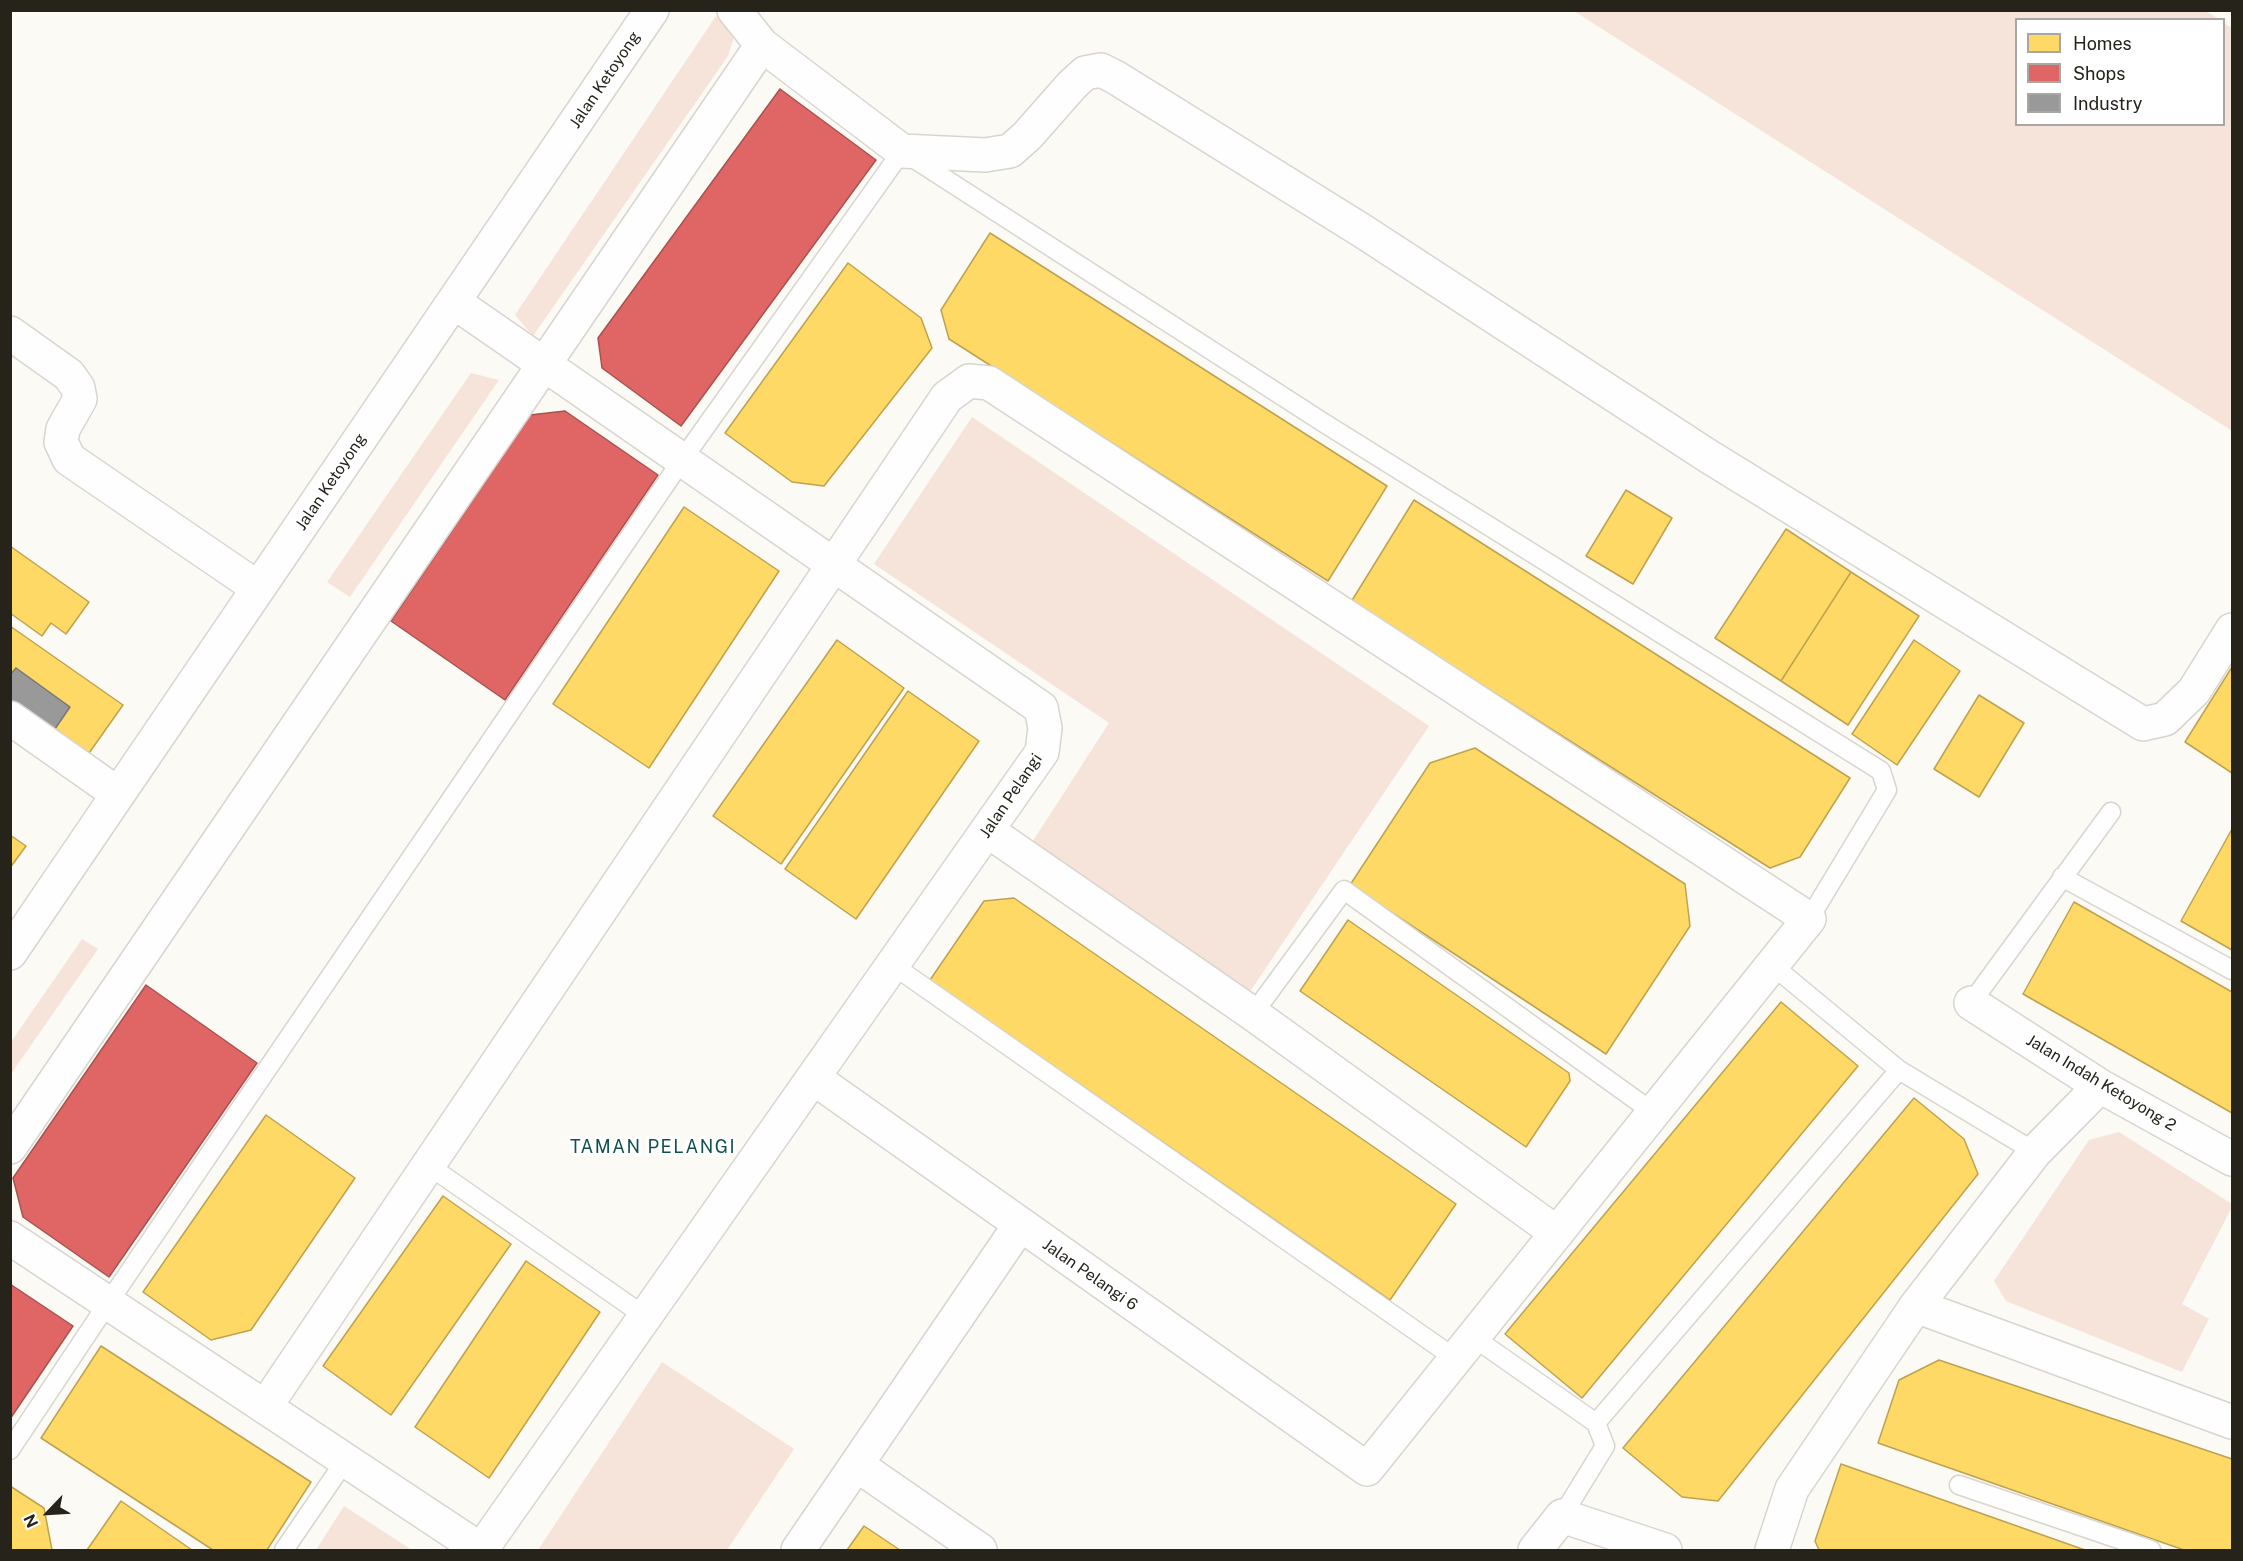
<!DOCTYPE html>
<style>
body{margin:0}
#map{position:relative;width:2243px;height:1561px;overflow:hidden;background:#fcfaf5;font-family:"Public Sans",sans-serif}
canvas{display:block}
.frame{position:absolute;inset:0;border:12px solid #26231b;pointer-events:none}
.legend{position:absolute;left:2015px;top:18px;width:210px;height:108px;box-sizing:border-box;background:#fff;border:2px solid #a8a7a4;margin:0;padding:8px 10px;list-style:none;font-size:18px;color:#26231b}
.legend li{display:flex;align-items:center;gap:12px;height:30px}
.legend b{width:30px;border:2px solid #a8a7a4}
.north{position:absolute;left:18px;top:1483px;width:60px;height:60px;-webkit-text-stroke:4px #fff;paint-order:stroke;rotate:245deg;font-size:16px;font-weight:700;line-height:24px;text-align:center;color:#26231b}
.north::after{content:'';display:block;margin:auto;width:21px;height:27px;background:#26231b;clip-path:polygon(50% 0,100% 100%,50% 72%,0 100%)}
</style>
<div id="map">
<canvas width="2243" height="1561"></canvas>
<div class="frame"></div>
<ul class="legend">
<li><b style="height:16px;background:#ffd966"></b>Homes</li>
<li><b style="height:16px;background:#e06666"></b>Shops</li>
<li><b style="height:16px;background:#999"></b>Industry</li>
</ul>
<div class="north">N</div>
</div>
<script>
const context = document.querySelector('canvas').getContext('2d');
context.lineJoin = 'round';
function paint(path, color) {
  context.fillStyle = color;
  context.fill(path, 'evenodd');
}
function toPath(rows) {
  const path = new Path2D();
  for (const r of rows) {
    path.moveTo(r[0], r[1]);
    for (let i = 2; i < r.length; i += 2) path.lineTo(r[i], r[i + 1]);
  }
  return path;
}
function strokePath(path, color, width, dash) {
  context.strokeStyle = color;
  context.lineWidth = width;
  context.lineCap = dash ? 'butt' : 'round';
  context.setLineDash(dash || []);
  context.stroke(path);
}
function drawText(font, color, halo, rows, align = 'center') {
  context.font = font + ' "Public Sans",sans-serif';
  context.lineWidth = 6;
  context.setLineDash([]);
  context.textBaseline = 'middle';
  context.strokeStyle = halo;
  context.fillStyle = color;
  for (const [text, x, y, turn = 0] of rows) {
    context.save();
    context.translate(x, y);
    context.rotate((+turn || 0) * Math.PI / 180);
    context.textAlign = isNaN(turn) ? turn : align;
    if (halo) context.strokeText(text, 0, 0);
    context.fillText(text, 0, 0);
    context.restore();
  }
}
const green = toPath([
 [2204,10,2219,19,2016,20,2016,124,2224,124,2224,23,2232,28,2232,431,1574,11],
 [716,16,736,30,728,56,533,336,515,315],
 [471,373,499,380,350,597,327,582],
 [972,417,1429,726,1249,993,1029,847,1109,723,874,564],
 [82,939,98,949,11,1074,11,1042],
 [2119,1132,2232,1204,2232,1207,2182,1304,2209,1319,2182,1372,2006,1301,1994,1281,2089,1140],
 [662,1362,794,1449,727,1550,538,1550],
 [344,1506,412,1550,316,1550]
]);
const homes = toPath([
 [990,233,1387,486,1328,581,949,339,941,310,990,233],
 [848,263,921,318,932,348,824,486,792,482,725,433,848,263],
 [1626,490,1672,518,1633,584,1586,556,1626,490],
 [1414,500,1850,778,1800,857,1770,868,1351,602,1414,500],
 [684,507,779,571,649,768,553,704,684,507],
 [1786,529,1851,572,1781,681,1715,638,1786,529],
 [10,546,89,602,66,634,51,623,42,636,10,613,10,546],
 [1851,572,1919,616,1848,725,1781,681,1851,572],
 [10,626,123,705,82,763,10,712,10,626],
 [837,640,904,688,781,864,713,816,837,640],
 [1914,640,1960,671,1897,765,1852,734,1914,640],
 [2232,667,2232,773,2185,742,2232,667],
 [908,691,979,741,856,919,785,869,908,691],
 [1979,695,2024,723,1979,797,1934,769,1979,695],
 [1475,748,1685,884,1690,926,1606,1054,1350,885,1430,763,1475,748],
 [2232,829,2232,950,2181,921,2232,829],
 [10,835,26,846,10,868,10,835],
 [1014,898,1456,1204,1390,1300,930,980,984,901,1014,898],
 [2074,902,2232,992,2232,1113,2023,994,2074,902],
 [1348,920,1569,1073,1570,1081,1526,1147,1300,991,1348,920],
 [1781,1002,1858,1066,1582,1398,1505,1334,1781,1002],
 [1914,1098,1964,1139,1978,1174,1718,1501,1682,1497,1623,1448,1914,1098],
 [266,1115,355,1178,251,1330,211,1340,143,1292,266,1115],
 [443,1196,511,1244,391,1415,323,1366,443,1196],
 [526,1261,600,1312,489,1478,415,1427,526,1261],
 [101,1346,311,1482,267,1550,213,1550,41,1438,101,1346],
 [1939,1360,2232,1459,2232,1550,2184,1550,1878,1443,1899,1380,1939,1360],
 [1841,1464,2085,1550,1819,1550,1815,1541,1841,1464],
 [10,1486,44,1508,52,1550,10,1550,10,1486],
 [121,1501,192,1550,87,1550,121,1501],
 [864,1526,900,1550,847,1550,864,1526]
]);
const shops = toPath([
 [780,89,876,160,681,426,602,368,598,338,780,89],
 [565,411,658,475,505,700,391,621,530,415,565,411],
 [146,985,257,1063,109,1277,23,1217,13,1178,146,985],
 [10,1284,73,1326,10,1419,10,1284]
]);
const industry = toPath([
 [16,668,70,707,48,739,10,712,10,675,16,668]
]);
const service = toPath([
 [2062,877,2232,970],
 [1772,965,1899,1070,2035,1152],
 [894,966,1456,1359],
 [1971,1003,2111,812],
 [1253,1014,1344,890,1654,1113],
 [428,1165,646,1317],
 [1473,1337,1596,1423,1605,1446,1562,1516],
 [1596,1423,1899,1070],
 [10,1450,108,1303,682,460,902,151,1324,423,1881,771,1887,790,1809,919],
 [1959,1485,2151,1550],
 [284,1550,345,1461]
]);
const minor = toPath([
 [734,10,762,45,902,151,985,155,1010,151,1027,136,1072,85,1085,73,1101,70,1115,77,1361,230,1708,456,2143,724,2165,719,2194,691,2232,630],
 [454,302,1041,708,1045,728,1042,752,481,1550],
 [10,333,69,375,78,388,80,399,63,429,61,442,69,459,258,588],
 [10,718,118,794],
 [988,831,1253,1014,1557,1233],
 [1971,1003,2100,1086,2232,1159],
 [10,1147,762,45],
 [10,1238,481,1550],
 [1916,1306,2232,1422],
 [265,1407,947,397,969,381,989,383,1809,919,1367,1469,815,1079],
 [857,1465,980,1550],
 [798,1550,1020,1225],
 [1535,1550,1562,1516,1665,1550],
 [1772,1550,1792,1489,1916,1306,2035,1152,2100,1086]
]);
const tertiary = toPath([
 [10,953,652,10]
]);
const streetNames = [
 ["Jalan Ketoyong",605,80,-56],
 ["Jalan Ketoyong",331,482,-56],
 ["Jalan Pelangi",1011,796,-56],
 ["Jalan Indah Ketoyong 2",2101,1083,31],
 ["Jalan Pelangi 6",1090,1275,35]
];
const neighbourhoodNames = [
 ["TAMAN PELANGI",653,1147]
];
paint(green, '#f6e3da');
paint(homes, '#ffd966');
strokePath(homes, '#bea250', 1.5);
paint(shops, '#e06666');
strokePath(shops, '#a85250', 1.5);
paint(industry, '#999');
strokePath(industry, '#767673', 1.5);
strokePath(service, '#d8d5cf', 21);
strokePath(minor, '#d8d5cf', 36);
strokePath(tertiary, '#d8d5cf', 36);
strokePath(service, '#fffefe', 18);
strokePath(minor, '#fffefe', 33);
strokePath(tertiary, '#fffefe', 33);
drawText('16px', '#26231b', '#fff', streetNames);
context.letterSpacing = '1.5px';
drawText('18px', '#114f4f', '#fff', neighbourhoodNames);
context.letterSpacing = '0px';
</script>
